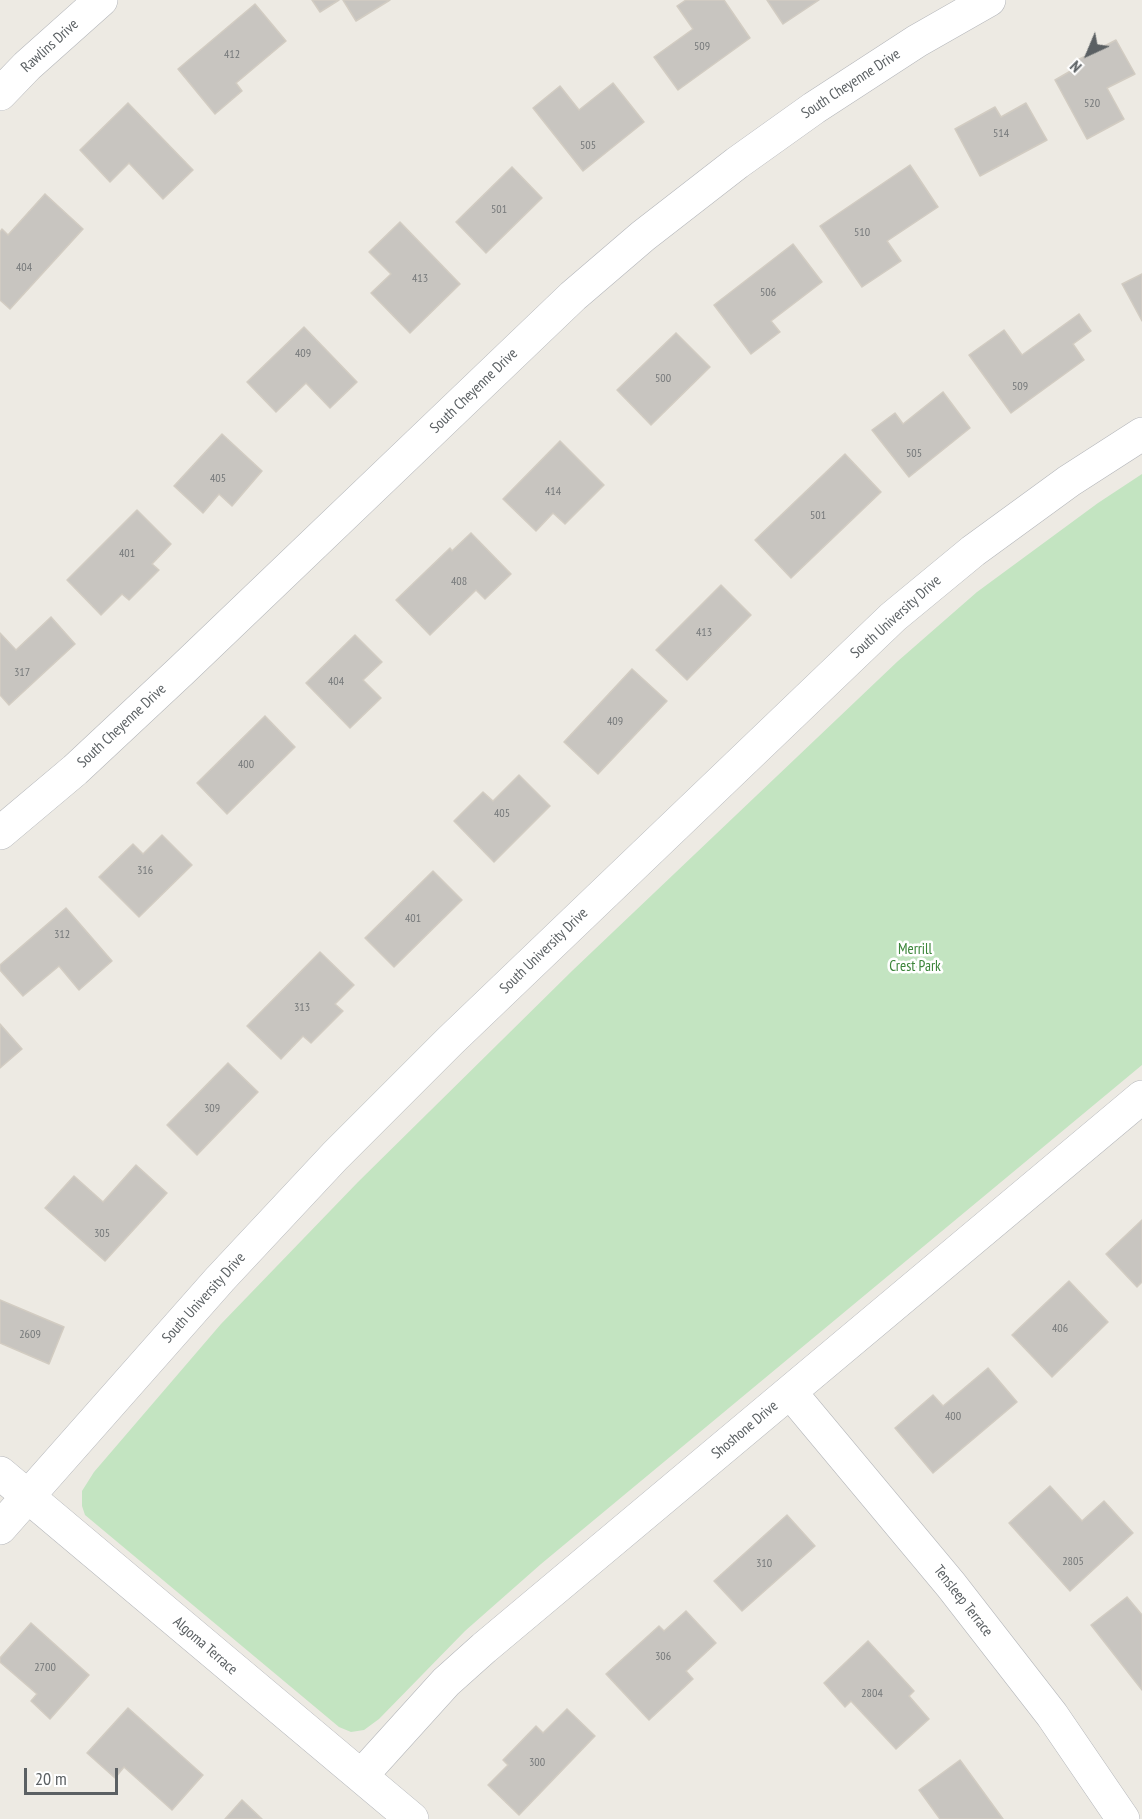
<!DOCTYPE html>
<style>
body{margin:0}
#map{position:relative;width:1142px;height:1819px;overflow:hidden;background:#edeae3;font-family:"PT Sans Narrow",sans-serif}
canvas{display:block}
.north{position:absolute;left:1058px;top:24px;width:60px;height:60px;-webkit-text-stroke:4px #fff;paint-order:stroke;rotate:224deg;font-size:16px;font-weight:700;line-height:24px;text-align:center;color:#5b6063}
.north::after{content:'';display:block;margin:auto;width:21px;height:27px;background:#5b6063;clip-path:polygon(50% 0,100% 100%,50% 72%,0 100%)}
.scale{position:absolute;left:24px;top:1768px;width:94px;height:27px;box-sizing:border-box;border:3px solid #5b6063;border-top:0;padding-left:8px;font-size:18px;line-height:21px;white-space:nowrap;color:#5b6063;-webkit-text-stroke:4px #fff;paint-order:stroke}
</style>
<div id="map">
<canvas width="1142" height="1819"></canvas>
<div class="north">N</div>
<div class="scale">20 m</div>
</div>
<script>
const context = document.querySelector('canvas').getContext('2d');
context.lineJoin = 'round';
function paint(path, color) {
  context.fillStyle = color;
  context.fill(path, 'evenodd');
}
function toPath(rows) {
  const path = new Path2D();
  for (const r of rows) {
    path.moveTo(r[0], r[1]);
    for (let i = 2; i < r.length; i += 2) path.lineTo(r[i], r[i + 1]);
  }
  return path;
}
function strokePath(path, color, width, dash) {
  context.strokeStyle = color;
  context.lineWidth = width;
  context.lineCap = dash ? 'butt' : 'round';
  context.setLineDash(dash || []);
  context.stroke(path);
}
function drawText(font, color, halo, rows, align = 'center') {
  context.font = font + ' "PT Sans Narrow",sans-serif';
  context.lineWidth = 5;
  context.setLineDash([]);
  context.textBaseline = 'middle';
  context.strokeStyle = halo;
  context.fillStyle = color;
  for (const [text, x, y, turn = 0] of rows) {
    context.save();
    context.translate(x, y);
    context.rotate((+turn || 0) * Math.PI / 180);
    context.textAlign = isNaN(turn) ? turn : align;
    if (halo) context.strokeText(text, 0, 0);
    context.fillText(text, 0, 0);
    context.restore();
  }
}
const green = toPath([
 [1142,474,1142,1065,541,1564,465,1631,379,1719,364,1730,351,1732,339,1727,85,1515,82,1506,82,1491,94,1472,221,1324,358,1182,573,970,898,661,977,592,1098,503]
]);
const building = toPath([
 [312,0,339,0,320,12,312,0],
 [343,0,390,0,356,21,343,0],
 [686,0,724,0,750,38,678,90,654,57,693,29,677,6,686,0],
 [767,0,819,0,783,24,767,0],
 [255,4,286,41,236,83,242,91,215,114,178,69,255,4],
 [1116,40,1135,74,1107,88,1124,119,1087,139,1055,80,1074,69,1072,63,1116,40],
 [613,83,644,122,583,171,533,108,560,86,579,110,613,83],
 [128,103,193,170,163,199,129,163,110,182,80,150,128,103],
 [1026,103,1047,140,980,176,955,129,995,107,1001,117,1026,103],
 [910,165,938,207,887,241,901,261,862,287,820,226,910,165],
 [512,167,542,198,486,253,456,222,512,167],
 [45,194,83,229,10,309,0,300,0,232,2,229,8,235,45,194],
 [400,222,460,284,410,333,371,293,391,274,369,252,400,222],
 [793,244,822,282,771,321,780,332,751,354,714,305,793,244],
 [1142,274,1142,321,1122,284,1142,274],
 [1079,314,1091,331,1073,344,1084,360,1011,413,969,355,1004,330,1022,355,1079,314],
 [304,327,357,382,330,408,306,383,276,412,247,382,304,327],
 [676,333,710,367,651,425,617,390,676,333],
 [943,392,970,428,909,477,872,430,895,413,903,424,943,392],
 [222,434,262,471,232,506,219,494,203,513,174,486,222,434],
 [560,441,604,485,565,524,553,513,536,531,503,499,560,441],
 [845,454,881,492,791,578,755,540,845,454],
 [137,510,171,544,152,564,159,570,129,600,122,594,101,615,67,580,137,510],
 [471,533,511,574,485,599,476,590,430,635,396,600,450,548,452,551,471,533],
 [721,585,751,615,687,680,656,650,721,585],
 [51,617,75,644,9,705,0,695,0,633,16,650,51,617],
 [355,635,382,662,363,680,381,698,350,728,306,683,355,635],
 [632,669,667,701,598,774,564,742,632,669],
 [265,716,295,747,227,814,197,783,265,716],
 [519,775,550,806,494,862,454,821,483,792,493,801,519,775],
 [162,835,192,865,139,917,99,877,133,844,143,854,162,835],
 [433,871,462,900,394,967,365,938,433,871],
 [66,908,112,961,79,990,59,966,23,996,0,970,0,965,66,908],
 [320,952,354,985,335,1004,343,1011,311,1043,303,1036,281,1059,247,1026,320,952],
 [0,1024,22,1049,0,1068,0,1024],
 [228,1063,258,1092,197,1155,167,1125,228,1063],
 [136,1165,167,1193,105,1261,45,1208,74,1176,103,1202,136,1165],
 [1142,1220,1142,1282,1137,1287,1106,1254,1142,1220],
 [1069,1281,1108,1322,1052,1377,1012,1335,1069,1281],
 [0,1300,64,1327,49,1364,0,1343,0,1300],
 [988,1368,1017,1402,933,1473,895,1428,933,1395,943,1406,988,1368],
 [1050,1486,1082,1521,1104,1501,1133,1533,1070,1591,1009,1523,1050,1486],
 [787,1515,815,1546,742,1611,714,1581,787,1515],
 [1127,1597,1142,1615,1142,1690,1091,1625,1127,1597],
 [686,1611,716,1643,686,1671,693,1679,649,1720,606,1674,659,1626,664,1631,686,1611],
 [31,1623,89,1675,50,1719,31,1701,37,1694,0,1662,0,1658,31,1623],
 [868,1641,914,1691,909,1696,929,1719,896,1749,851,1701,845,1707,824,1683,868,1641],
 [128,1708,203,1775,172,1810,124,1767,115,1778,87,1753,128,1708],
 [567,1709,595,1736,519,1815,488,1785,508,1765,503,1760,536,1726,543,1733,567,1709],
 [960,1760,1003,1819,940,1819,919,1790,960,1760],
 [242,1800,262,1819,225,1819,242,1800]
]);
const street = toPath([
 [0,94,27,66,101,0],
 [0,833,75,770,182,670,573,296,643,236,737,163,814,108,917,41,989,0],
 [790,1392,951,1585,1052,1715,1123,1819],
 [0,1473,412,1819],
 [0,1528,220,1279,335,1156,450,1041,893,617,973,551,1069,481,1142,434],
 [361,1776,446,1682,484,1648,1142,1097]
]);
const numberNames = [
 ["509",702,47],
 ["412",232,55],
 ["520",1092,104],
 ["514",1001,134],
 ["505",588,146],
 ["501",499,210],
 ["510",862,233],
 ["404",24,268],
 ["413",420,279],
 ["506",768,293],
 ["409",303,354],
 ["500",663,379],
 ["509",1020,387],
 ["505",914,454],
 ["405",218,479],
 ["414",553,492],
 ["501",818,516],
 ["401",127,554],
 ["408",459,582],
 ["413",704,633],
 ["317",22,673],
 ["404",336,682],
 ["409",615,722],
 ["400",246,765],
 ["405",502,814],
 ["316",145,871],
 ["401",413,919],
 ["312",62,935],
 ["313",302,1008],
 ["309",212,1109],
 ["305",102,1234],
 ["406",1060,1329],
 ["2609",30,1335],
 ["400",953,1417],
 ["2805",1073,1562],
 ["310",764,1564],
 ["306",663,1657],
 ["2700",45,1668],
 ["2804",872,1694],
 ["300",537,1763]
];
const streetNames = [
 ["Rawlins Drive",50,46,-42],
 ["South Cheyenne Drive",851,84,-33],
 ["South Cheyenne Drive",474,391,-44],
 ["South University Drive",896,617,-42],
 ["South Cheyenne Drive",122,726,-43],
 ["South University Drive",544,951,-44],
 ["South University Drive",204,1298,-48],
 ["Shoshone Drive",745,1430,-40],
 ["Tensleep Terrace",963,1601,52],
 ["Algoma Terrace",205,1646,41]
];
const parkNames = [
 ["Merrill",915,950],
 ["Crest Park",915,967]
];
paint(green, '#c3e4c1');
paint(building, '#c8c5c0');
strokePath(building, '#d2ccc2', 1.5);
strokePath(street, '#b4b6ba', 34);
strokePath(street, '#fff', 33);
drawText('12px', '#76797a', null, numberNames);
drawText('15px', '#5b6063', '#fff', streetNames);
drawText('15px', '#3b8539', '#fff', parkNames);
</script>
